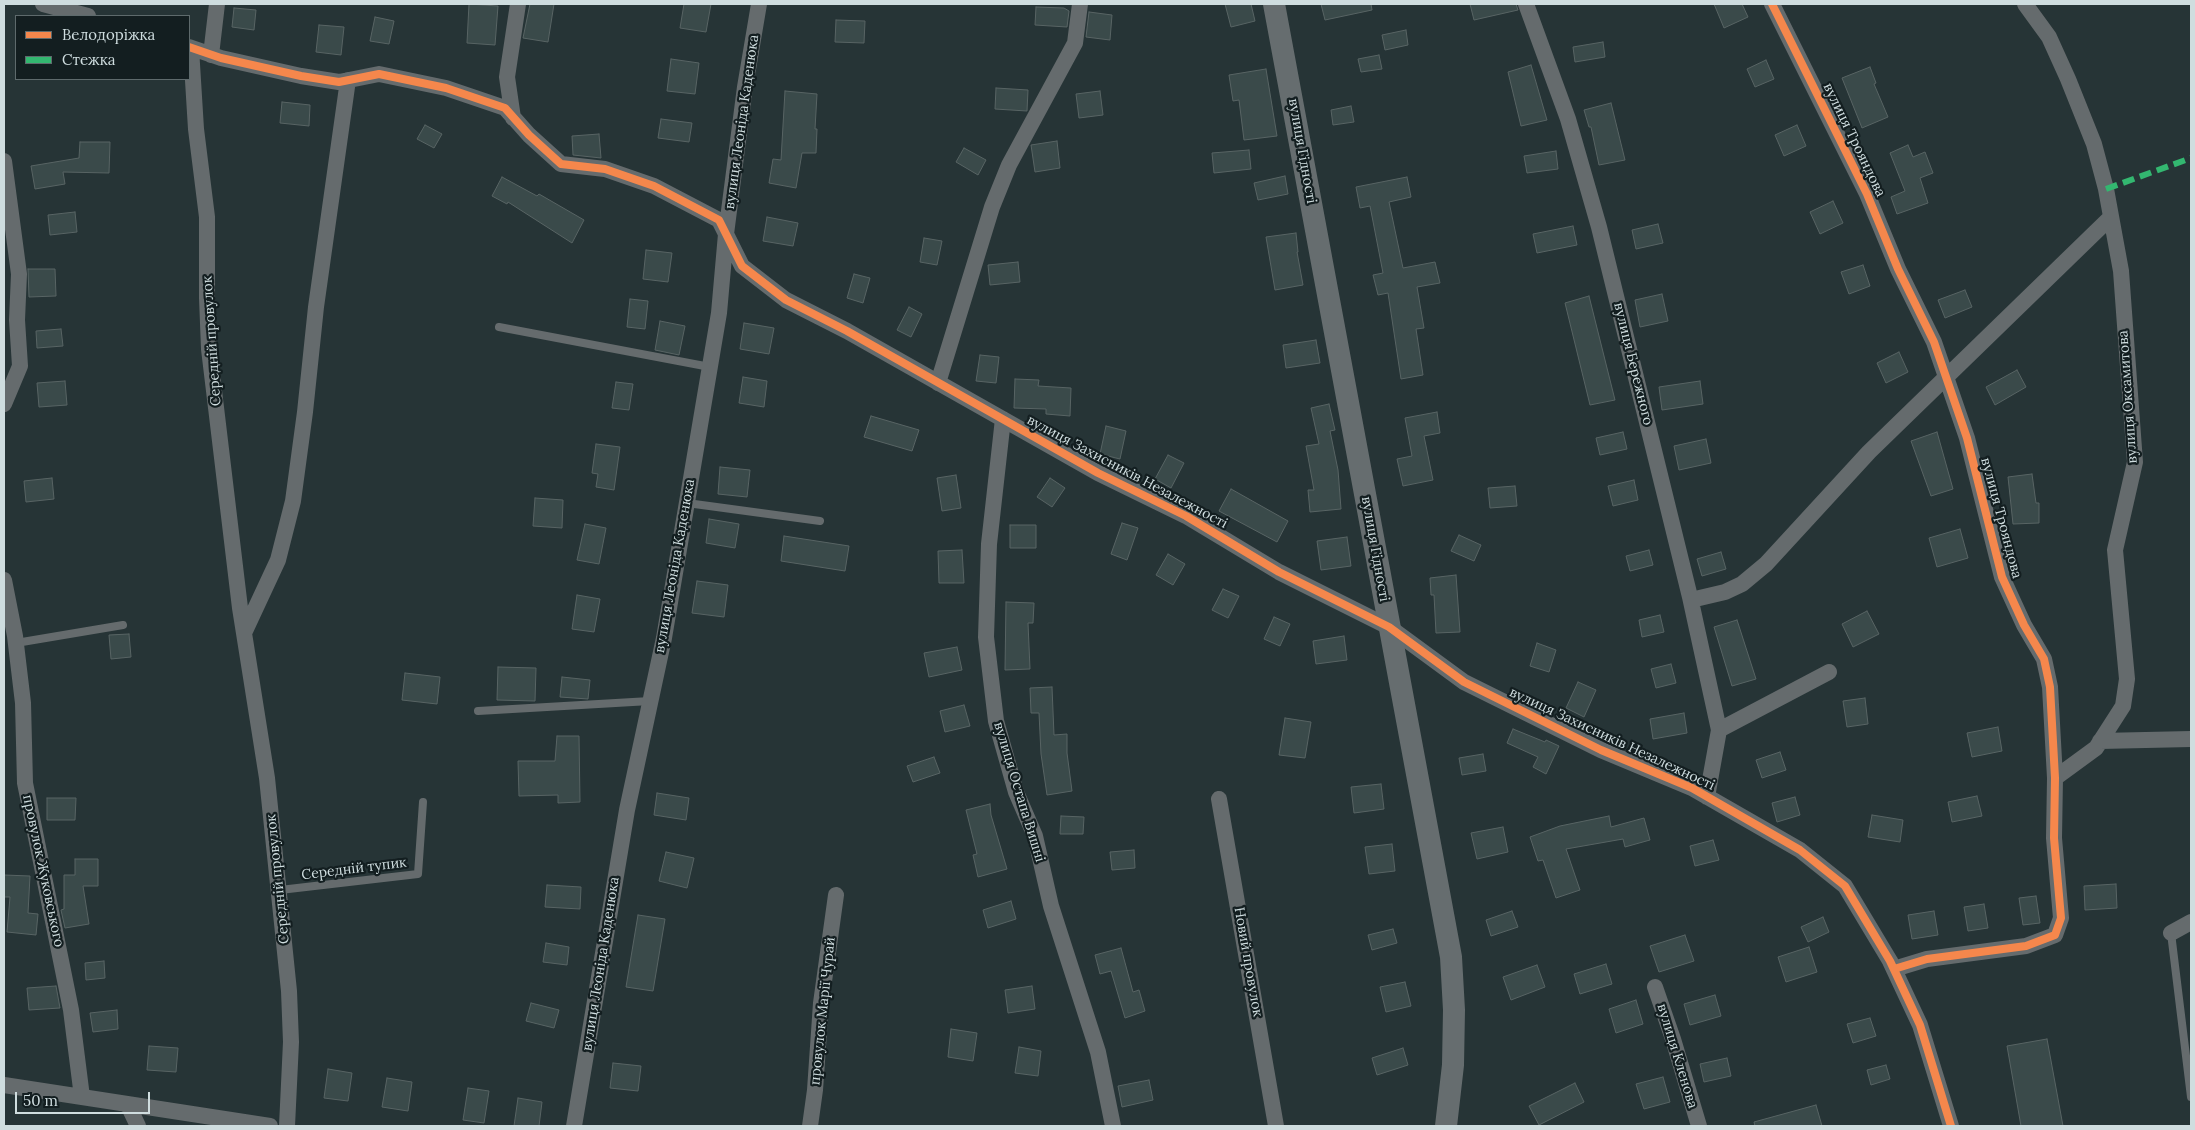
<!DOCTYPE html>
<meta charset="utf-8">
<style>
body{margin:0}
#map{position:relative;width:2195px;height:1130px;overflow:hidden;background:#263436;font-family:Lora,serif}
canvas{display:block}
.frame{position:absolute;inset:0;border:5px solid #cfdddf;pointer-events:none}
.legend{position:absolute;left:15px;top:15px;width:175px;height:65px;box-sizing:border-box;background:#131e20;border:1px solid #5e6a6c;margin:0;padding:6px 9px;list-style:none;font-size:15px;color:#cfdddf}
.legend li{display:flex;align-items:center;gap:10px;height:25px}
.legend b{width:25px;border:1px solid #5e6a6c}
.scale{position:absolute;left:15px;top:1092px;width:135px;height:22px;box-sizing:border-box;border:2px solid #cfdddf;border-top:0;padding-left:6px;font-size:15px;line-height:18px;white-space:nowrap;color:#cfdddf;-webkit-text-stroke:4px #131e20;paint-order:stroke}
</style>
<div id="map">
<canvas width="2195" height="1130"></canvas>
<div class="frame"></div>
<ul class="legend">
<li><b style="height:6px;background:#f5874c"></b>Велодоріжка</li>
<li><b style="height:6px;background:#33b770"></b>Стежка</li>
</ul>
<div class="scale">50 m</div>
</div>
<script>
const context = document.querySelector('canvas').getContext('2d');
context.lineJoin = 'round';
function paint(path, color) {
  context.fillStyle = color;
  context.fill(path, 'evenodd');
}
function toPath(rows) {
  const path = new Path2D();
  for (const r of rows) {
    path.moveTo(r[0], r[1]);
    for (let i = 2; i < r.length; i += 2) path.lineTo(r[i], r[i + 1]);
  }
  return path;
}
function strokePath(path, color, width, dash) {
  context.strokeStyle = color;
  context.lineWidth = width;
  context.lineCap = dash ? 'butt' : 'round';
  context.setLineDash(dash || []);
  context.stroke(path);
}
function drawText(font, color, halo, rows, align = 'center') {
  context.font = font + ' Lora,serif';
  context.lineWidth = 4.5;
  context.setLineDash([]);
  context.textBaseline = 'middle';
  context.strokeStyle = halo;
  context.fillStyle = color;
  for (const [text, x, y, turn = 0] of rows) {
    context.save();
    context.translate(x, y);
    context.rotate((+turn || 0) * Math.PI / 180);
    context.textAlign = isNaN(turn) ? turn : align;
    if (halo) context.strokeText(text, 0, 0);
    context.fillText(text, 0, 0);
    context.restore();
  }
}
const building = toPath([
 [469,4,498,6,495,45,467,43,469,4],
 [530,4,554,4,548,42,523,38,530,4],
 [684,4,711,4,706,32,680,28,684,4],
 [1225,4,1251,4,1255,21,1231,27,1225,4],
 [1321,4,1371,4,1372,10,1325,20,1321,4],
 [1470,4,1516,4,1518,10,1474,20,1470,4],
 [1714,4,1742,4,1748,17,1724,28,1714,4],
 [1036,7,1064,8,1069,11,1067,27,1035,25,1036,7],
 [234,8,256,10,254,30,232,27,234,8],
 [1089,12,1112,15,1110,40,1086,37,1089,12],
 [375,17,394,21,389,44,370,41,375,17],
 [836,20,865,21,864,43,835,42,836,20],
 [319,25,344,27,341,55,316,52,319,25],
 [1406,30,1408,45,1385,50,1382,35,1406,30],
 [1603,42,1605,57,1575,62,1573,47,1603,42],
 [1379,55,1382,69,1361,72,1358,59,1379,55],
 [671,59,699,63,695,94,667,91,671,59],
 [1766,60,1774,79,1755,87,1747,69,1766,60],
 [1531,65,1547,120,1521,126,1508,72,1531,65],
 [1870,67,1876,83,1874,84,1888,117,1862,128,1842,78,1870,67],
 [1266,69,1277,136,1244,140,1239,100,1233,101,1229,75,1266,69],
 [996,88,1028,90,1027,111,995,109,996,88],
 [785,91,817,94,815,129,817,129,816,153,802,153,796,188,769,183,773,159,781,160,785,91],
 [1100,91,1103,115,1079,118,1076,94,1100,91],
 [282,102,310,105,309,126,280,123,282,102],
 [1611,103,1625,160,1599,165,1591,127,1589,127,1584,110,1611,103],
 [1351,106,1354,122,1333,125,1331,110,1351,106],
 [661,119,692,123,689,142,658,138,661,119],
 [425,125,442,134,434,148,417,139,425,125],
 [1797,125,1806,146,1784,156,1775,135,1797,125],
 [599,134,601,158,573,155,572,136,599,134],
 [1057,141,1060,168,1035,172,1031,145,1057,141],
 [80,142,110,142,109,173,63,172,65,184,35,189,31,166,79,158,80,142],
 [1908,145,1913,157,1925,152,1933,173,1920,178,1928,203,1897,214,1891,197,1905,191,1890,153,1908,145],
 [964,148,986,160,978,175,956,162,964,148],
 [1249,150,1251,169,1214,173,1212,153,1249,150],
 [1556,151,1558,169,1527,173,1524,156,1556,151],
 [1285,176,1288,194,1258,200,1254,183,1285,176],
 [502,177,537,196,539,194,584,220,572,243,508,202,507,204,492,196,502,177],
 [1407,177,1411,197,1389,202,1403,268,1435,262,1440,283,1417,287,1424,328,1416,329,1423,375,1401,379,1388,293,1378,295,1373,275,1383,273,1370,206,1360,208,1356,187,1407,177],
 [1833,201,1843,223,1820,234,1810,212,1833,201],
 [75,212,77,232,50,235,48,215,75,212],
 [767,217,798,223,793,246,763,241,767,217],
 [1658,224,1663,243,1636,249,1632,230,1658,224],
 [1573,226,1577,245,1537,253,1533,234,1573,226],
 [1296,233,1298,252,1297,252,1303,285,1275,290,1266,237,1296,233],
 [924,238,942,241,937,265,920,262,924,238],
 [646,250,672,253,668,282,643,279,646,250],
 [1018,262,1020,282,990,285,988,265,1018,262],
 [1863,265,1870,286,1849,294,1841,272,1863,265],
 [28,269,55,269,56,296,29,297,28,269],
 [854,274,870,278,863,303,847,298,854,274],
 [1965,290,1972,307,1945,318,1938,300,1965,290],
 [1662,294,1668,321,1640,327,1635,300,1662,294],
 [1589,296,1615,400,1590,405,1565,303,1589,296],
 [630,299,648,301,645,329,627,327,630,299],
 [909,307,922,314,911,337,897,330,909,307],
 [660,321,685,326,679,355,655,350,660,321],
 [744,323,774,328,769,354,740,349,744,323],
 [61,329,63,346,37,348,36,331,61,329],
 [1316,340,1320,363,1286,368,1283,345,1316,340],
 [1899,352,1908,372,1886,383,1877,363,1899,352],
 [980,355,999,357,996,383,976,381,980,355],
 [2017,370,2026,387,1995,405,1986,387,2017,370],
 [743,377,767,381,764,407,739,403,743,377],
 [1015,379,1039,380,1038,386,1071,388,1070,416,1046,414,1046,409,1014,408,1015,379],
 [65,381,67,405,39,407,37,383,65,381],
 [1700,381,1703,404,1662,410,1659,387,1700,381],
 [616,382,633,384,629,410,612,408,616,382],
 [1329,404,1335,430,1330,431,1338,470,1341,509,1310,512,1308,490,1314,490,1306,446,1319,444,1311,408,1329,404],
 [1437,412,1440,433,1424,436,1433,480,1403,486,1397,459,1412,456,1405,418,1437,412],
 [871,416,919,430,912,451,864,437,871,416],
 [1106,426,1126,431,1120,459,1100,454,1106,426],
 [1623,432,1627,449,1600,455,1596,438,1623,432],
 [1937,432,1953,489,1931,496,1911,441,1937,432],
 [1706,439,1711,463,1679,470,1674,446,1706,439],
 [596,444,620,447,614,490,596,487,598,474,592,473,596,444],
 [1168,455,1184,463,1171,488,1155,479,1168,455],
 [720,467,750,470,747,497,718,494,720,467],
 [2032,474,2036,503,2039,503,2039,523,2013,524,2008,477,2032,474],
 [956,475,961,508,942,511,937,478,956,475],
 [52,478,54,499,26,502,24,481,52,478],
 [1050,478,1065,488,1052,507,1037,497,1050,478],
 [1634,480,1638,500,1613,506,1608,486,1634,480],
 [1515,486,1517,506,1490,508,1488,488,1515,486],
 [1231,489,1288,521,1277,542,1219,511,1231,489],
 [535,498,563,500,562,528,533,526,535,498],
 [709,519,739,524,735,548,706,543,709,519],
 [1122,523,1138,528,1127,560,1111,554,1122,523],
 [585,524,606,528,599,564,577,560,585,524],
 [1010,525,1036,525,1036,548,1010,548,1010,525],
 [1960,529,1968,558,1937,567,1929,538,1960,529],
 [1459,535,1481,545,1474,561,1451,551,1459,535],
 [784,536,849,546,845,571,781,561,784,536],
 [1347,537,1351,566,1321,570,1317,541,1347,537],
 [962,550,964,583,939,583,938,551,962,550],
 [1649,550,1653,565,1630,571,1626,556,1649,550],
 [1721,552,1726,569,1702,576,1697,559,1721,552],
 [1168,554,1185,564,1173,585,1156,575,1168,554],
 [1456,575,1460,632,1436,633,1434,595,1431,595,1430,578,1456,575],
 [697,581,728,585,724,617,692,613,697,581],
 [1223,589,1239,596,1228,618,1212,610,1223,589],
 [577,595,600,599,594,632,572,629,577,595],
 [1006,602,1034,603,1033,623,1028,623,1030,669,1005,670,1006,602],
 [1867,611,1879,634,1853,647,1842,624,1867,611],
 [1660,615,1664,632,1642,637,1639,620,1660,615],
 [1274,617,1290,624,1280,646,1264,639,1274,617],
 [1737,620,1756,679,1732,686,1714,627,1737,620],
 [129,634,131,657,111,659,109,635,129,634],
 [1344,636,1347,660,1316,664,1313,641,1344,636],
 [1537,643,1556,650,1549,672,1530,666,1537,643],
 [957,647,962,670,929,677,924,653,957,647],
 [1671,664,1676,683,1656,688,1651,669,1671,664],
 [498,667,536,668,535,701,497,700,498,667],
 [405,673,440,677,437,704,402,700,405,673],
 [562,677,590,680,588,699,560,697,562,677],
 [1578,682,1596,690,1584,717,1566,708,1578,682],
 [1052,687,1054,735,1067,734,1067,753,1072,791,1047,795,1041,754,1039,713,1031,713,1030,688,1052,687],
 [1865,698,1868,724,1847,727,1843,701,1865,698],
 [964,705,970,726,945,732,940,711,964,705],
 [1684,713,1687,733,1653,739,1650,719,1684,713],
 [1285,718,1311,722,1305,758,1279,755,1285,718],
 [1998,727,2002,751,1972,757,1967,733,1998,727],
 [1513,729,1545,742,1546,740,1559,746,1546,774,1533,767,1538,757,1507,743,1513,729],
 [557,736,579,736,580,802,558,803,558,795,519,796,518,761,555,761,557,736],
 [1780,752,1786,770,1762,778,1756,760,1780,752],
 [1483,754,1486,771,1462,775,1459,758,1483,754],
 [934,757,940,773,913,782,907,766,934,757],
 [1381,784,1384,809,1354,813,1351,787,1381,784],
 [657,793,689,798,686,820,654,815,657,793],
 [1977,796,1982,816,1952,822,1948,802,1977,796],
 [1795,797,1800,815,1777,822,1772,803,1795,797],
 [47,798,76,798,75,820,47,820,47,798],
 [990,804,991,815,1007,869,978,877,973,855,977,854,966,810,990,804],
 [1872,815,1903,820,1900,842,1868,837,1872,815],
 [1061,816,1084,817,1083,834,1060,834,1061,816],
 [1609,816,1611,827,1644,818,1650,840,1625,847,1623,839,1566,849,1580,890,1556,898,1543,860,1538,861,1530,837,1560,826,1609,816],
 [1503,827,1508,852,1477,859,1471,833,1503,827],
 [1713,840,1719,860,1695,866,1690,846,1713,840],
 [1392,844,1395,871,1369,874,1365,847,1392,844],
 [1134,850,1135,868,1112,870,1110,852,1134,850],
 [666,852,694,858,687,888,659,881,666,852],
 [75,859,98,859,98,886,83,886,89,924,65,928,61,910,64,909,64,875,75,875,75,859],
 [4,875,30,876,28,913,38,914,36,935,7,932,10,897,4,897,4,875],
 [2116,884,2117,908,2085,910,2084,886,2116,884],
 [547,885,581,887,580,909,545,907,547,885],
 [2036,896,2040,923,2023,925,2019,898,2036,896],
 [1011,901,1016,919,988,928,983,910,1011,901],
 [1984,904,1988,928,1968,931,1964,907,1984,904],
 [1512,911,1518,927,1491,936,1486,920,1512,911],
 [1934,911,1938,935,1912,939,1908,915,1934,911],
 [638,915,665,919,653,991,626,987,638,915],
 [1823,917,1829,932,1808,942,1801,927,1823,917],
 [1393,929,1397,943,1372,950,1368,935,1393,929],
 [1685,935,1694,961,1659,972,1650,946,1685,935],
 [546,943,569,947,567,965,543,962,546,943],
 [1809,947,1817,972,1786,982,1778,957,1809,947],
 [1121,948,1133,992,1139,990,1145,1011,1125,1018,1111,971,1100,974,1095,955,1121,948],
 [104,961,105,978,86,980,85,963,104,961],
 [1606,964,1612,984,1580,994,1574,974,1606,964],
 [1537,965,1545,987,1511,1000,1503,977,1537,965],
 [1405,982,1411,1006,1386,1012,1380,987,1405,982],
 [56,986,60,1008,29,1010,27,988,56,986],
 [1032,986,1035,1009,1008,1013,1005,990,1032,986],
 [1715,995,1721,1016,1690,1025,1684,1004,1715,995],
 [1636,1000,1643,1024,1616,1033,1609,1009,1636,1000],
 [531,1003,559,1010,554,1028,526,1021,531,1003],
 [117,1010,118,1029,93,1032,90,1013,117,1010],
 [1870,1018,1876,1036,1853,1043,1847,1024,1870,1018],
 [951,1029,977,1033,973,1061,948,1057,951,1029],
 [2047,1039,2063,1126,2021,1126,2007,1046,2047,1039],
 [149,1046,178,1048,176,1072,147,1070,149,1046],
 [1019,1047,1041,1051,1038,1076,1015,1073,1019,1047],
 [1403,1048,1408,1065,1377,1075,1372,1058,1403,1048],
 [1727,1058,1731,1076,1704,1082,1700,1064,1727,1058],
 [613,1063,641,1066,638,1091,610,1088,613,1063],
 [1886,1065,1890,1079,1871,1085,1867,1070,1886,1065],
 [328,1069,352,1073,348,1101,324,1098,328,1069],
 [1663,1077,1670,1102,1644,1109,1636,1084,1663,1077],
 [387,1078,412,1082,408,1111,382,1107,387,1078],
 [1149,1080,1153,1100,1122,1107,1118,1086,1149,1080],
 [1575,1083,1584,1102,1539,1125,1529,1106,1575,1083],
 [468,1088,489,1091,484,1123,463,1120,468,1088],
 [518,1098,542,1102,539,1126,514,1126,518,1098],
 [1816,1105,1822,1126,1755,1126,1754,1122,1816,1105]
]);
const lane = toPath([
 [499,327,710,367],
 [687,503,820,521],
 [16,643,123,625],
 [478,711,650,701],
 [280,890,418,874,423,802],
 [2171,933,2191,1097]
]);
const street = toPath([
 [43,4,88,16],
 [1526,4,1568,119,1599,227,1690,597,1719,730,1707,797],
 [1772,4,1867,194,1898,269,1934,342,1967,438,2002,577,2024,625,2044,659,2050,687,2055,778,2054,838,2061,918,2055,935,2026,946,1927,959,1894,969],
 [2025,4,2049,37,2068,79,2094,144,2106,189,2121,271,2135,462,2115,550,2127,679,2123,706,2096,748,2055,778],
 [189,47,221,58,301,76,339,82,379,74,446,88,505,108,529,135,561,164,605,169,654,186,719,220,742,266,786,300,847,331,1098,473,1186,516,1279,572,1389,627,1464,682,1601,750,1692,788,1800,850,1845,886,1890,961,1920,1025,1951,1126],
 [191,48,196,129,207,217,207,298,209,349,240,608,267,778,289,991,291,1042,287,1126],
 [211,55,217,4],
 [513,118,507,77,518,4],
 [4,161,19,274,17,320,20,366,4,404],
 [938,383,992,207,1009,165,1075,43,1080,4],
 [1003,419,989,544,986,637,996,721,1016,792,1035,836,1051,906,1098,1052,1113,1126],
 [4,580,15,636,23,703,25,783,71,1010,82,1097],
 [1691,600,1725,592,1742,584,1766,564,1869,452,2111,217],
 [244,633,278,560,293,501,305,412,316,307,348,80],
 [1719,730,1829,672],
 [2100,741,2191,739],
 [1219,799,1276,1126],
 [2171,933,2191,922],
 [1655,987,1673,1039,1699,1126],
 [4,1085,270,1126],
 [128,1105,138,1126],
 [574,1126,627,810,664,638,719,313,726,234,745,87,759,4],
 [810,1126,815,1090,821,1003,836,895]
]);
const secondary = toPath([
 [1274,4,1451,957,1454,1010,1453,1065,1446,1126]
]);
const quiet = toPath([
 [2106,189,2191,158]
]);
const cycleway = toPath([
 [1772,4,1867,194,1898,269,1934,342,1967,438,2002,577,2024,625,2044,659,2050,687,2055,778,2054,838,2061,918,2055,935,2026,946,1927,959,1894,969],
 [189,47,221,58,301,76,339,82,379,74,446,88,505,108,529,135,561,164,605,169,654,186,719,220,742,266,786,300,847,331,1098,473,1186,516,1279,572,1389,627,1464,682,1601,750,1692,788,1800,850,1845,886,1890,961,1920,1025,1951,1126]
]);
const streetNames = [
 ["вулиця Леоніда Каденюка",742,122,-82],
 ["вулиця Трояндова",1854,140,64],
 ["вулиця Гідності",1302,151,80],
 ["Середній провулок",212,341,-94],
 ["вулиця Бережного",1633,364,76],
 ["вулиця Оксамитова",2128,397,-94],
 ["вулиця Захисників Незалежності",1127,472,28],
 ["вулиця Трояндова",2001,518,75],
 ["вулиця Гідності",1375,549,80],
 ["вулиця Леоніда Каденюка",675,566,-80],
 ["вулиця Захисників Незалежності",1612,739,25],
 ["вулиця Остапа Вишні",1019,792,73],
 ["Середній тупик",354,869,-7],
 ["провулок Жуковського",43,871,78],
 ["Середній провулок",278,879,-96],
 ["Новий провулок",1248,962,80],
 ["вулиця Леоніда Каденюка",601,964,-81],
 ["провулок Марії Чурай",823,1011,-84],
 ["вулиця Кленова",1677,1056,73]
];
paint(building, '#3a4a4a');
strokePath(building, '#586464', 1);
strokePath(lane, '#656b6d', 8);
strokePath(street, '#656b6d', 16);
strokePath(secondary, '#666d6f', 22);
strokePath(quiet, '#33b770', 6, [12, 6]);
strokePath(cycleway, '#f5874c', 8);
drawText('14px', '#cfdddf', '#131e20', streetNames);
</script>
